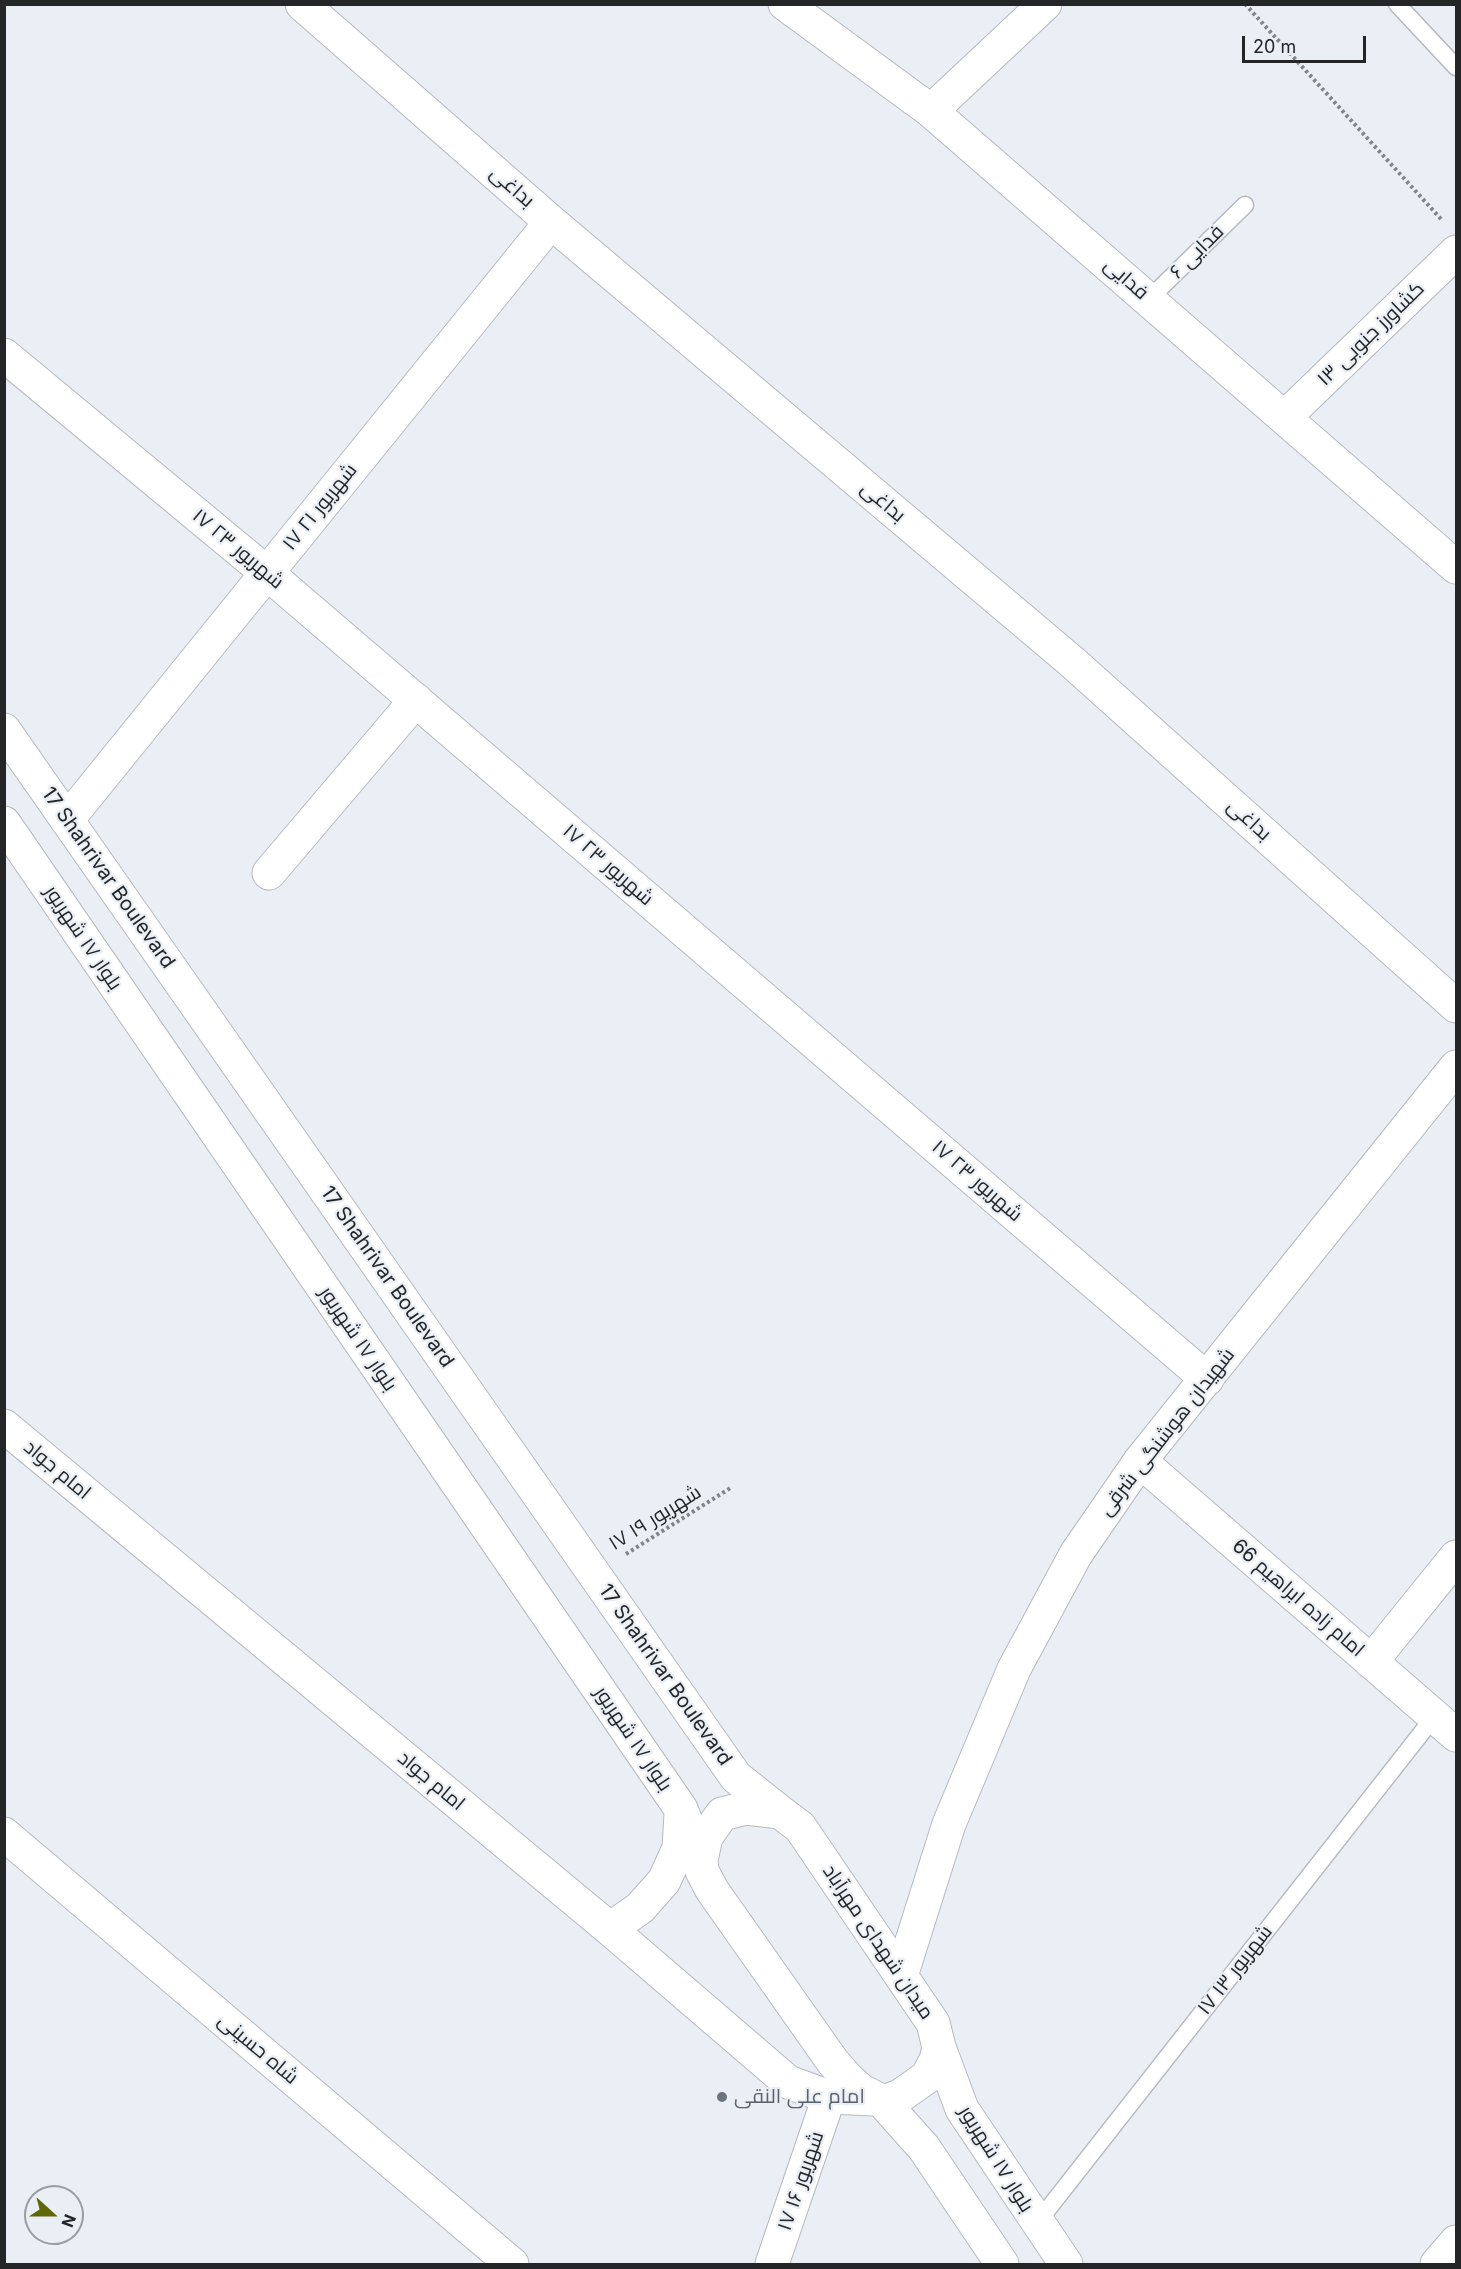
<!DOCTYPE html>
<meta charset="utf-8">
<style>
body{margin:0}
#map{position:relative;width:1461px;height:2269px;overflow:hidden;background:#eaeff5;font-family:Inter,sans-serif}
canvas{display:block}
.frame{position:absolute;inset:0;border:6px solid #232527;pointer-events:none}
.north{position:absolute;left:24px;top:2185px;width:60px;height:60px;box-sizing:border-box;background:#eaeff5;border:2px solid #9a9ea3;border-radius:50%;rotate:111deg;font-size:16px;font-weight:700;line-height:24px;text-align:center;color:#232527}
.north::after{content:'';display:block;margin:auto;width:21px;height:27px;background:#5f6707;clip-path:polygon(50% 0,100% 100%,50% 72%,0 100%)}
.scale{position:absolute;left:1242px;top:36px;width:124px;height:27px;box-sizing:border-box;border:3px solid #232527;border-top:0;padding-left:8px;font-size:18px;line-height:21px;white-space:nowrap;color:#232527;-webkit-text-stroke:4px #eaeff5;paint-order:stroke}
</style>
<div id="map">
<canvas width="1461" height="2269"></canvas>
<div class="frame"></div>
<div class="north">N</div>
<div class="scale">20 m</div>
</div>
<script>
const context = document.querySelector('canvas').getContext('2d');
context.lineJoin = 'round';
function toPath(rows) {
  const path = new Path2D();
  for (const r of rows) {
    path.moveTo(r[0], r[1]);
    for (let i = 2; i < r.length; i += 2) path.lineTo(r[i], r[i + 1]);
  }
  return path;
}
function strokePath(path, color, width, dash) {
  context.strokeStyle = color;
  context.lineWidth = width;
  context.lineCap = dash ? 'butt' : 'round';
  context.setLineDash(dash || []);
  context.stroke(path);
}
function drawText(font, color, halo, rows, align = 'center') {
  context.font = font + ' Inter,Cairo,sans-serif';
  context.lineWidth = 4.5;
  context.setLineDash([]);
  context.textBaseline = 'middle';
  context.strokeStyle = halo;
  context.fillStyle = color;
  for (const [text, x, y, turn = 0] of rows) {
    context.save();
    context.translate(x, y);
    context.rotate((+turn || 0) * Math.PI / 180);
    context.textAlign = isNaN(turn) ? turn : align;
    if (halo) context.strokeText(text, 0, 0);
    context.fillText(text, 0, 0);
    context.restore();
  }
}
const path = toPath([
 [1245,4,1441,219],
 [626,1554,732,1487]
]);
const lane = toPath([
 [1397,4,1456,67],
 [1149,299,1245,205],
 [1037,2223,1434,1717]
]);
const street = toPath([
 [302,4,551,222,1071,661,1456,1006],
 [785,4,931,111,1456,567],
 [931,111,1045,4],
 [4,355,267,573,1207,1379],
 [1285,417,1456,252],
 [67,820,551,222],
 [269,873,416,700],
 [1140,1461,1456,1735],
 [1371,1662,1456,1557],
 [4,1834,512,2264],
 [772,2264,829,2097],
 [1437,2264,1456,2242]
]);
const secondary = toPath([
 [4,730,736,1777,780,1812],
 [4,823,681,1809,701,1860],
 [4,1426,610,1929,788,2082,829,2097,873,2099],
 [746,1808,780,1812,800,1827,933,2023,939,2047,936,2060,927,2077,900,2096,883,2102,860,2090,848,2079,833,2062,712,1890,702,1871,701,1860,706,1837,722,1814,746,1808],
 [610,1929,640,1908,664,1881,679,1848,681,1814],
 [901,1976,949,1824,1014,1669,1076,1554,1140,1461,1456,1067],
 [939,2047,962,2109,1066,2264],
 [883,2102,924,2148,1002,2264]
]);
const markers = [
 [722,2097,6,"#6b7280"]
];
const streetNames = [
 ["بداغی",512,187,41],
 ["فدایی ۶",1197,252,-45],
 ["فدایی",1126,279,41],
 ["کشاورز جنوبی ۱۳",1371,334,-44],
 ["بداغی",883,502,40],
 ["۱۷ شهریور ۲۱",320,507,-51],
 ["۱۷ شهریور ۲۳",238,549,40],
 ["بداغی",1249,820,42],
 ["۱۷ شهریور ۲۳",608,865,41],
 ["17 Shahrivar Boulevard",108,878,55],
 ["بلوار ۱۷ شهریور",83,938,56],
 ["۱۷ شهریور ۲۳",977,1181,41],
 ["17 Shahrivar Boulevard",387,1277,55],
 ["بلوار ۱۷ شهریور",358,1339,56],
 ["شهیدان هوشنگی شرقی",1167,1432,-52],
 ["امام جواد",57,1470,40],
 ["۱۷ شهریور ۱۹",655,1518,-32],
 ["امام زاده ابراهیم 66",1298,1598,41],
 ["17 Shahrivar Boulevard",665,1675,55],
 ["بلوار ۱۷ شهریور",633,1739,56],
 ["امام جواد",431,1781,40],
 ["میدان شهدای مهرآباد",878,1942,56],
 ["۱۷ شهریور ۱۳",1235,1970,-52],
 ["شاه حسینی",258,2049,40],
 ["بلوار ۱۷ شهریور",996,2159,58],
 ["۱۷ شهریور ۱۶",801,2181,-71]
];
const worshipNames = [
 ["امام علی النقی",734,2097]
];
strokePath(lane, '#b5b9bf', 19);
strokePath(street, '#b5b9bf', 35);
strokePath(secondary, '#b5b9bf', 35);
strokePath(path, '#818488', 4, [3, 3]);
strokePath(lane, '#fff', 16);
strokePath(street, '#fff', 33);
strokePath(secondary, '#fff', 33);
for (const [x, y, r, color] of markers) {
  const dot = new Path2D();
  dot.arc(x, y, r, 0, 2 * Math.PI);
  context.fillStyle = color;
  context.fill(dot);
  strokePath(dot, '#eaeff5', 2);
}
drawText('20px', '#232527', '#eaeff5', streetNames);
drawText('20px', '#5b616d', '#eaeff5', worshipNames, 'left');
</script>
